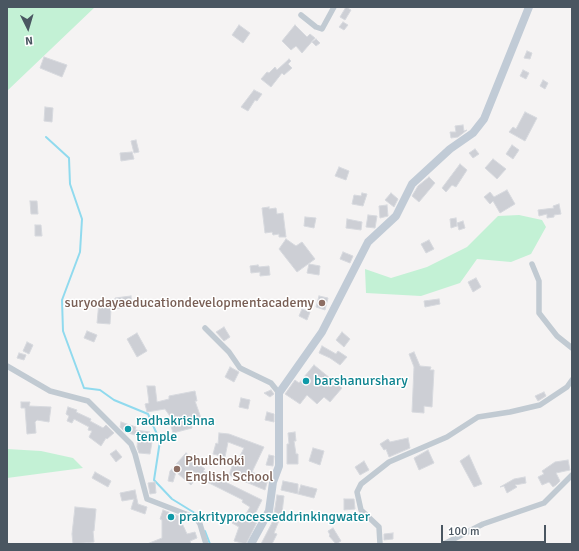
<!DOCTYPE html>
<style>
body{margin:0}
#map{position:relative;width:579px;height:551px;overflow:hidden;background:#f5f3f3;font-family:Signika,sans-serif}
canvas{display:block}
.frame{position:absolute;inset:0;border:8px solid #4a5661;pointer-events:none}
.north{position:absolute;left:8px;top:8px;width:40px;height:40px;-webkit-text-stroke:3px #fff;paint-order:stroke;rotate:175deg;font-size:11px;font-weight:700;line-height:16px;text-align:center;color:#4a5661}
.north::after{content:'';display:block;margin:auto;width:14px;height:18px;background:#4a5661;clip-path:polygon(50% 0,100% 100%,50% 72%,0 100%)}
.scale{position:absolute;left:441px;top:525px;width:105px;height:18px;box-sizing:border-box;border:2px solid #4a5661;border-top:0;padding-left:5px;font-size:12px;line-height:14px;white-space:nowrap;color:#4a5661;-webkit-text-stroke:3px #fff;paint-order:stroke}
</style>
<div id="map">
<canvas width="579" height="551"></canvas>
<div class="frame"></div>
<div class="north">N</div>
<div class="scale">100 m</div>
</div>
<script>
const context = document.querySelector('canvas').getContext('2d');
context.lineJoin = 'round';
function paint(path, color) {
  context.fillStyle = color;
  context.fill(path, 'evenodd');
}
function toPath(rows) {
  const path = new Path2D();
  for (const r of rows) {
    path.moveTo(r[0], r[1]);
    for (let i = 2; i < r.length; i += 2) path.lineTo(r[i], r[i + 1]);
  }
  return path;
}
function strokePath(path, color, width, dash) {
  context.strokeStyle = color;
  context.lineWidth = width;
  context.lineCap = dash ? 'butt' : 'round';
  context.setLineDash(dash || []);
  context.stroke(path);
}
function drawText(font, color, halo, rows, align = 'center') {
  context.font = font + ' Signika,sans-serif';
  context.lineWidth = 3;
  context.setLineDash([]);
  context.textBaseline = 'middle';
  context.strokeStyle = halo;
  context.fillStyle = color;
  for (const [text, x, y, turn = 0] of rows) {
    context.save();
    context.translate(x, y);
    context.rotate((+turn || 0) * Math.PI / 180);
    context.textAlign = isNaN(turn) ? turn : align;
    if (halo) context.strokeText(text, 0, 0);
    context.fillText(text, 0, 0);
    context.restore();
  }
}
const green = toPath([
 [7,7,95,7,7,91],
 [519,215,542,220,546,227,531,254,511,262,477,259,460,283,421,296,366,293,365,269,391,278,427,267,467,247,498,216],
 [7,449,41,451,73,458,83,468,7,478]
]);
const stream = toPath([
 [46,137,69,158,70,184,82,219,80,252,62,300,63,331,84,388,100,390,114,400,148,414,160,441,154,480,172,499,198,515,200,520],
 [205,531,210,544]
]);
const building = toPath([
 [346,7,351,10,345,20,340,17,346,7],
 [343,22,348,25,344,30,339,27,343,22],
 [239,25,250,33,243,43,232,35,239,25],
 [295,25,307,37,310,34,315,38,302,53,296,46,291,50,282,41,295,25],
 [316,39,320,43,316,46,312,42,316,39],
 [527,51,532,53,530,59,524,58,527,51],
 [44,57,67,65,62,77,40,68,44,57],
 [289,59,291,61,288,64,292,68,284,75,282,73,271,87,261,79,267,72,269,73,275,67,277,70,289,59],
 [523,70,529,73,526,79,520,76,523,70],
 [543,80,548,83,545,89,540,86,543,80],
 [254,90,262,94,257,101,255,100,248,111,241,107,254,90],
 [45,107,53,108,52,122,44,121,45,107],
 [525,112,537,118,525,141,509,132,513,127,516,129,525,112],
 [463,125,464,131,467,130,458,137,451,138,450,132,456,132,455,126,463,125],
 [136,140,139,152,134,153,131,141,136,140],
 [512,145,519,150,513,159,506,154,512,145],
 [475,149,479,154,473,158,469,153,475,149],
 [132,152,134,159,121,161,120,153,132,152],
 [493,159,506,169,497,179,485,168,493,159],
 [460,164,467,170,456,187,452,185,446,192,442,188,460,164],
 [339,167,349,171,346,180,335,176,339,167],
 [429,177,435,183,419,202,412,196,418,186,429,177],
 [507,190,515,204,500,213,493,201,490,204,484,197,490,192,494,197,507,190],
 [362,193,367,194,363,206,352,204,354,195,361,196,362,193],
 [391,193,398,199,394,207,385,200,391,193],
 [30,201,37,201,38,214,31,214,30,201],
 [559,204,561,214,554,215,554,217,547,218,547,214,539,216,538,210,554,208,553,206,559,204],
 [387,205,388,216,380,218,379,206,387,205],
 [269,207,269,209,276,208,277,214,283,213,286,237,279,237,279,234,273,235,272,232,265,233,262,208,269,207],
 [368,215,377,216,375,228,366,227,368,215],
 [305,217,316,218,314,228,304,226,305,217],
 [456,218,457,226,451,228,450,219,456,218],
 [347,219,362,222,361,230,346,228,347,219],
 [463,221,465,228,459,230,457,223,463,221],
 [35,225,41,225,42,236,35,236,35,225],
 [286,239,296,246,302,242,315,259,297,272,279,249,286,239],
 [429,240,434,249,426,253,421,244,429,240],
 [343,252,353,256,350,263,340,259,343,252],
 [309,264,320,266,319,275,307,273,309,264],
 [258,265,259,267,269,266,270,275,260,276,260,272,251,273,250,266,258,265],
 [476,278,481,287,473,292,468,282,476,278],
 [131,296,132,307,111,309,110,324,97,323,99,302,115,303,115,298,131,296],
 [319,296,328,298,325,310,316,307,319,296],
 [439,299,440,304,425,307,424,301,439,299],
 [302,309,310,312,307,320,299,316,302,309],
 [224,327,230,337,224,341,216,332,224,327],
 [87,331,97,335,94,342,84,338,87,331],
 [342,332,350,339,344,347,336,340,342,332],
 [137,333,147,351,137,357,127,339,137,333],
 [27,342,33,345,29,354,23,351,27,342],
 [322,346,336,354,338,351,347,357,340,365,330,358,319,353,322,346],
 [414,352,420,366,431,367,430,370,434,370,432,407,424,406,424,413,412,412,414,367,409,354,414,352],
 [19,353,26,355,24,360,17,358,19,353],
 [314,365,342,388,330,402,324,397,317,404,307,395,300,404,285,394,295,380,299,383,314,365],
 [230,367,239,372,234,382,225,377,230,367],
 [147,386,155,386,157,402,169,399,169,396,195,391,197,401,195,401,201,418,191,422,192,428,173,433,171,426,176,425,165,409,147,412,145,404,149,403,147,386],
 [271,390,274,394,270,397,264,393,271,390],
 [544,392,546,396,538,401,535,396,544,392],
 [241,398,250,400,248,409,239,407,241,398],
 [21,402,30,402,29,406,51,407,49,422,37,420,35,422,36,433,27,434,25,408,21,408,21,402],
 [68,407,77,410,76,412,91,419,90,421,103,428,106,425,114,433,107,439,106,438,101,446,89,437,92,431,88,430,89,427,74,419,72,423,67,421,69,416,66,414,68,407],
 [267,412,274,414,274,422,265,420,267,412],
 [121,422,136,427,135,430,150,432,149,442,152,442,150,454,139,453,137,447,138,436,125,432,120,427,121,422],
 [295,432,296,441,294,441,296,454,298,454,298,464,287,464,287,444,289,444,288,433,295,432],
 [219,433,229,434,264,447,252,472,268,479,265,490,229,475,233,463,236,464,244,448,228,442,225,457,213,454,216,443,218,444,219,433],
 [408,438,410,448,389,457,386,449,384,450,380,444,388,439,390,442,408,438],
 [313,448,324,451,320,465,309,461,313,448],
 [116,450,122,457,116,462,110,454,116,450],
 [428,450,434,463,419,470,414,458,428,450],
 [186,453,205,469,203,471,262,500,253,518,258,520,246,544,234,541,239,527,232,523,235,518,242,521,250,507,242,502,243,500,197,477,191,485,176,472,173,482,168,481,170,471,186,453],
 [269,455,274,456,273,466,266,465,269,455],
 [469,455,482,484,474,487,460,461,469,455],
 [568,460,570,470,556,473,560,481,556,485,553,487,549,482,542,485,538,477,544,474,542,471,555,462,568,460],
 [364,461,369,470,360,475,355,467,364,461],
 [95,472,111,481,108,487,92,478,95,472],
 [525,477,526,483,515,485,517,487,507,493,504,486,500,487,514,479,525,477],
 [283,481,298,484,298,494,281,490,283,481],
 [155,482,156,493,150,494,148,483,155,482],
 [301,485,317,489,314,498,298,494,301,485],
 [135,490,138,504,147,507,145,514,131,509,134,499,122,501,120,493,135,490],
 [277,495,284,496,282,513,274,533,277,534,272,544,261,544,276,515,274,514,277,495],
 [344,499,354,499,355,509,344,510,344,499],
 [75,507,96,509,94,531,93,531,94,542,73,544,72,534,75,507],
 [163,510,182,517,181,521,187,534,195,532,197,538,190,541,191,544,147,544,162,538,162,520,160,519,163,510],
 [333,528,341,541,336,544,329,536,330,535,328,531,333,528],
 [393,533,393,539,384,540,384,534,393,533]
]);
const street = toPath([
 [301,15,316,27,322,29,334,7],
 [532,264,539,281,539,313,557,336,572,348],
 [205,328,229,352,240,368,271,383,279,393],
 [7,366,50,391,88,401,131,444,135,454,147,499,196,518,200,524,206,544],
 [380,544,379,527,361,510,357,492,361,484,389,462,447,437,478,417,510,412,540,405,567,387,572,380],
 [444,544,483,524,544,503,572,475]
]);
const secondary = toPath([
 [251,544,269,511,273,482,279,466,279,393,322,332,368,242,396,216,412,184,450,149,473,133,484,119,529,7]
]);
const markers = [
 [322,303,4,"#8d6e63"],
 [306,381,4,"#0f9aa8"],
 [128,429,4,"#0f9aa8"],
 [177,469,4,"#8d6e63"],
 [171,517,4,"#0f9aa8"]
];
const educationNames = [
 ["suryodayaeducationdevelopmentacademy",314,303],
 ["Phulchoki",185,461,"left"],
 ["English School",185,477,"left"]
];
const cultureNames = [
 ["barshanurshary",314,381],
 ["radhakrishna",136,421],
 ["temple",136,437],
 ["prakrityprocesseddrinkingwater",179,517]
];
paint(green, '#c3f1d5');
strokePath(stream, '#90daee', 2);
paint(building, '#cdcfd5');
strokePath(building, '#d7d9de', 1);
strokePath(street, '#c1cad2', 5.5);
strokePath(secondary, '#c1cbd6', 8);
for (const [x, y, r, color] of markers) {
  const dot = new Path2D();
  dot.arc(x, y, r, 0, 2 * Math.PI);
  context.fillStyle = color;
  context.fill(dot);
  strokePath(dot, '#fff', 1.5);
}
drawText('14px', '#785e54', '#fff', educationNames, 'right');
drawText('14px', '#0d838f', '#fff', cultureNames, 'left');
</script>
